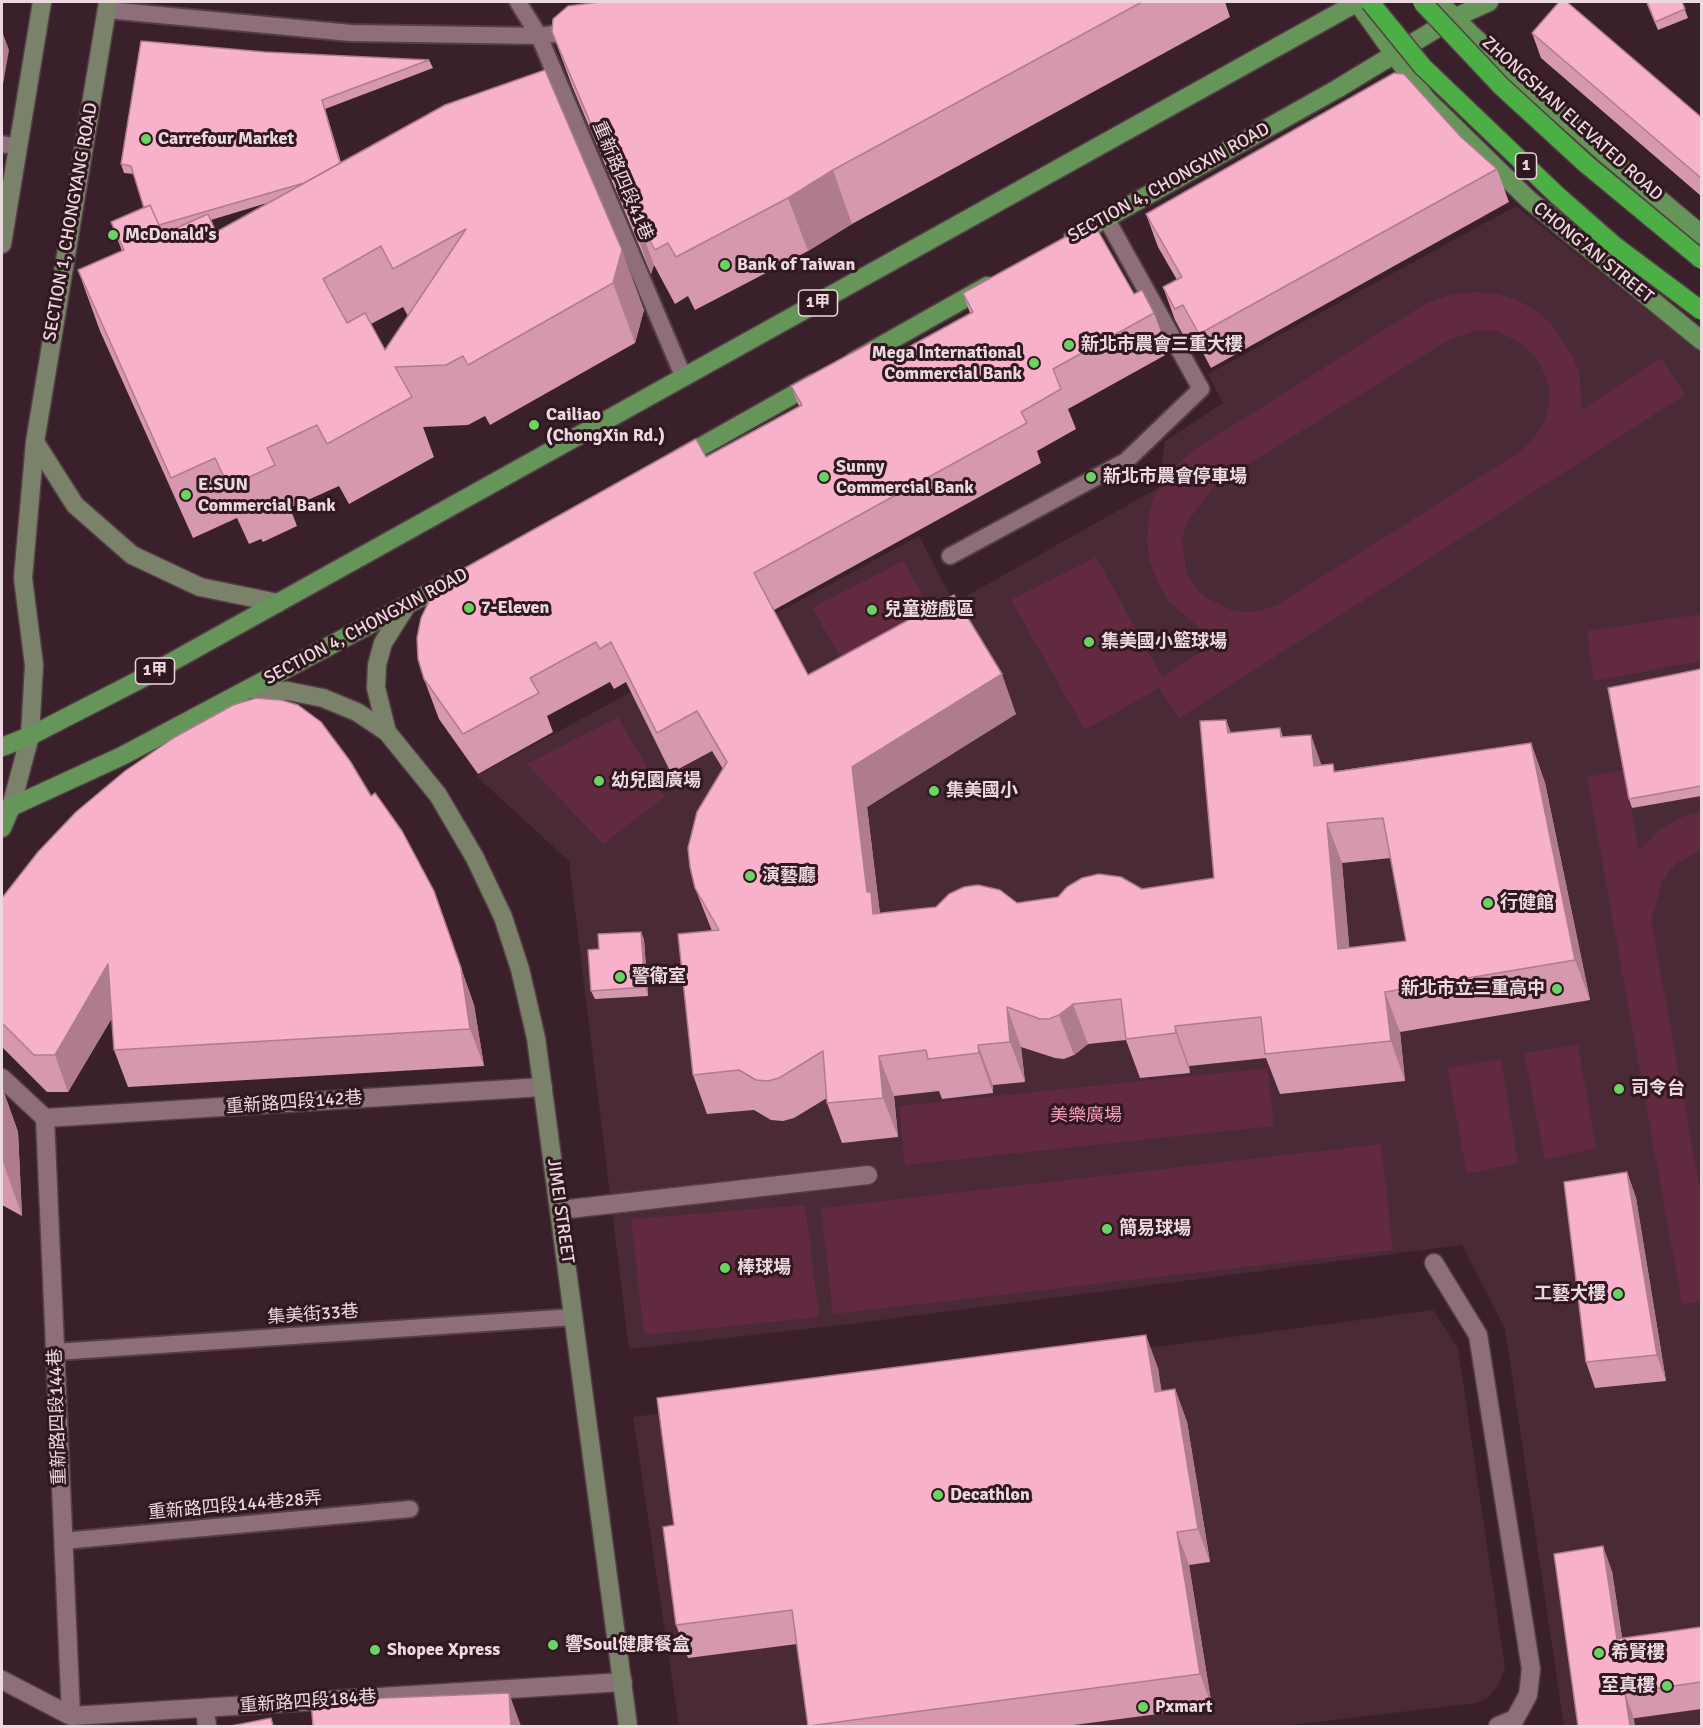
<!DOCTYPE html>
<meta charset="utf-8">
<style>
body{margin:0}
#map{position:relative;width:1703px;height:1728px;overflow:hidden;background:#3a202a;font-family:Signika,sans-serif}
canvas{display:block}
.frame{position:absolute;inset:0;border:3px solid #ecd9df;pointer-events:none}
</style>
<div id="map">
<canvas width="1703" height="1728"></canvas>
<div class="frame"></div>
</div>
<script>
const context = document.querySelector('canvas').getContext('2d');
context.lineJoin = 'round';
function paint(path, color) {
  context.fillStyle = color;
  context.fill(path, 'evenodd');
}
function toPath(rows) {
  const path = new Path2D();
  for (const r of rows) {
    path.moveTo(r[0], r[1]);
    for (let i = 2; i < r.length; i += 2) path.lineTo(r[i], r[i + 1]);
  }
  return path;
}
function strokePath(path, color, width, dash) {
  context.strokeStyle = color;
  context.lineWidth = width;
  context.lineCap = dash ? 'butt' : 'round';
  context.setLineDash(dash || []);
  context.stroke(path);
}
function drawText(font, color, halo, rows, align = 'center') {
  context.font = font + ' Signika,"Noto Sans TC",sans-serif';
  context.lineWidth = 6;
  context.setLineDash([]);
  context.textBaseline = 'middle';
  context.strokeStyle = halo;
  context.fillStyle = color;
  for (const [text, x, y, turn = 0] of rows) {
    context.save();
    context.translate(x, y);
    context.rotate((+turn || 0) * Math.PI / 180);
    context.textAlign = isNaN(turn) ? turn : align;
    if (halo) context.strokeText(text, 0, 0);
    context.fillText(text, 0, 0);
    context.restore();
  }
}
const built = toPath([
 [1516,206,1701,353,1701,1726,1564,1726,1505,1329,1462,1245,850,1324,629,1349,569,861,476,776,919,536,954,603,1158,488,1165,441,1223,403,1208,374],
 [1433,1310,1458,1348,1505,1668,1499,1684,1489,1697,1477,1703,1283,1726,679,1726,633,1417]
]);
const green = toPath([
 [1478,292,1497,294,1517,300,1535,310,1552,325,1574,359,1580,379,1582,410,1661,358,1685,395,1179,718,1159,688,1085,730,1011,600,1096,557,1162,677,1223,638,1200,628,1169,602,1158,584,1150,562,1147,540,1149,515,1155,495,1169,474,1191,452,1425,304,1452,294],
 [1474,331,1496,331,1518,341,1535,356,1544,372,1549,388,1549,405,1544,422,1535,437,1517,454,1275,606,1253,612,1234,611,1207,598,1196,588,1187,574,1182,540,1187,522,1215,485,1448,340],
 [903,561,932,612,842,659,812,608],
 [1701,614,1701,661,1594,681,1587,631],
 [618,717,664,797,603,844,527,764],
 [1624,770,1639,851,1661,828,1686,815,1701,811,1701,850,1675,864,1663,880,1651,920,1697,1174,1701,1190,1701,1301,1682,1304,1587,777],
 [1578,1045,1596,1148,1545,1160,1524,1053],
 [1501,1059,1518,1163,1467,1174,1447,1068],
 [1268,1068,1274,1126,905,1165,899,1106],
 [1381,1144,1393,1250,833,1314,821,1208],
 [805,1205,819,1317,644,1335,631,1219]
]);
const lane = toPath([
 [518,2,539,36,684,378],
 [107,10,351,33,539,36,575,31],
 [2,144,18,147],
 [950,556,1126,461,1201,389,1106,218],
 [55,1352,574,1317],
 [63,1541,410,1509]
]);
const street = toPath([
 [2,1078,45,1118],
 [45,1118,71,1716],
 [45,1118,543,1087],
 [560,1210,868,1175],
 [1434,1263,1478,1335,1531,1669,1528,1695,1515,1719,1498,1726],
 [2,1680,71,1716,623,1682],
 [205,1708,207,1726]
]);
const secondary = toPath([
 [2,244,42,2],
 [35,442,75,505,132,555,200,587,278,603],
 [251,689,288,691,323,698,357,712,387,732,438,795,475,858,503,917,520,969,536,1038,628,1726],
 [387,732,376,688,377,665,383,643,407,605],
 [2,811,11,807,30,736,34,665,23,578,35,442,108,2]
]);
const primary = toPath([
 [1357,2,1426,99,1528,199,1702,341],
 [1439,2,1472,35,1602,151,1702,235],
 [1073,237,1337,89,1454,18,1489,2],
 [854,361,987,286],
 [679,459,814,383],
 [2,747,30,736,141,679,1358,2],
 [2,828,11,807,122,756,461,576]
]);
const highwayBridge = toPath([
 [1370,2,1423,67,1558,196,1615,246,1702,311],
 [1422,2,1501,86,1586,164,1702,260]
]);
const wall = toPath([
 [600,2,1225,2,1230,17,852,224,808,251,695,310,688,296,675,304,654,265,651,274,572,86,552,32],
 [1646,2,1682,2,1688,18,1658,30],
 [1532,33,1701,117,1701,196,1541,58],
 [265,52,429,60,433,68,325,109,341,162,445,105,644,310,635,343,490,425,485,416,468,425,423,427,434,457,349,504,339,486,290,508,297,526,263,542,261,539,249,544,237,518,193,538,100,331,78,270,122,251,111,222,144,208,134,174,124,173,121,164],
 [267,203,216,232,211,220],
 [403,307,408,316,385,350,371,324],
 [1461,137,1497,169,1509,202,1211,368,1195,338,1187,342,1175,320,1163,287,1177,280,1158,247,1146,214],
 [963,293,1134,294,1154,313,1169,353,1068,409,1076,429,1037,451,1041,463,774,610,808,675,1016,714,867,807,880,914,1017,903,1142,889,1214,878,1226,720,1231,733,1280,728,1283,737,1322,765,1336,771,1531,743,1545,783,1590,1000,1400,1032,1405,1081,1280,1094,1266,1058,1189,1066,1190,1073,1140,1078,1126,1040,1088,1044,1074,1055,1064,1059,1055,1058,1021,1047,1025,1082,993,1085,993,1093,942,1099,939,1091,894,1096,898,1137,842,1143,827,1103,827,1098,794,1118,783,1121,771,1120,754,1110,707,1114,693,1075,712,931,695,888,723,769,712,751,671,773,626,682,614,689,610,682,547,716,553,732,478,774,439,719,424,679,706,457,799,406,791,386,883,361,970,313],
 [1391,858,1406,941,1349,948,1342,863],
 [1701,669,1701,796,1632,808,1629,799],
 [371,796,434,891,474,1005,484,1066,128,1087,114,1050,112,1018,68,1092,47,1092,2,1047,2,898],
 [641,932,644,940,648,996,595,999,591,991,599,949],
 [2,1087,18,1132,22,1216,2,1205],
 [1627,1172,1636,1198,1666,1381,1595,1388,1586,1362],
 [1158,1368,1161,1391,1175,1389,1187,1422,1210,1562,1189,1565,1212,1707,1066,1726,808,1726,797,1644,688,1658,676,1625,674,1525],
 [1612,1571,1622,1638,1701,1627,1701,1709,1578,1726]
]);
const shadedWall = toPath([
 [2,31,9,50,2,90],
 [833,170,852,224,808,251,788,198],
 [634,211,654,265,651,274,632,221],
 [622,250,644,310,635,343,613,283],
 [1002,674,1016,714,867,807,880,915,873,914,867,892,852,767],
 [1226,720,1240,760,1228,733],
 [1311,735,1325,775,1314,766],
 [1531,743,1545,783,1590,1000,1575,960],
 [1327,823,1342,863,1353,989,1338,949],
 [434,891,474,1005,484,1066,470,1029],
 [641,932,644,940,648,996,645,987],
 [108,964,122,1001,68,1092,55,1055],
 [1385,992,1400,1032,1405,1081,1391,1041],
 [1073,1004,1088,1044,1074,1055,1059,1015],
 [1007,1007,1021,1047,1025,1082,1010,1042],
 [1175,1026,1189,1066,1190,1073,1176,1033],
 [978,1045,993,1085,993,1093,979,1053],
 [879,1056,894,1096,898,1137,883,1098],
 [2,1087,18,1132,22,1216,2,1159],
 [1627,1172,1636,1198,1666,1381,1657,1355],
 [1146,1335,1158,1368,1167,1425,1155,1392],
 [1175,1389,1187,1422,1210,1562,1198,1529],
 [1177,1532,1189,1565,1212,1707,1200,1674],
 [1603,1546,1612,1571,1626,1664,1617,1639],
 [509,1693,521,1726,511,1726],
 [1625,1693,1634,1719,1635,1726,1630,1726]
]);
const building = toPath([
 [600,2,1142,2,833,170,788,198,676,257,668,243,655,250,634,211,632,221,552,32,553,19,568,6,600,2],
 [1559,2,1567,2,1701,117,1701,178,1532,33,1559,2],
 [1647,2,1682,2,1685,9,1655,22,1647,2],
 [141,41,265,52,429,60,322,100,340,163,304,183,159,225,150,205,144,208,131,166,121,164,141,41],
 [545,70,622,250,613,283,468,365,463,356,446,365,395,367,412,397,327,444,317,425,267,448,275,465,241,481,239,478,227,483,215,458,171,478,78,270,124,250,111,222,150,205,163,234,208,214,216,232,445,105,545,70],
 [466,229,385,350,365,313,347,323,323,279,381,246,393,269,466,229],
 [1394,73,1404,74,1461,137,1497,169,1199,334,1183,305,1175,309,1163,287,1182,277,1146,214,1394,73],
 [1093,222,1134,294,1142,290,1154,313,1053,369,1061,389,1021,412,1027,423,754,573,808,675,954,595,1002,674,852,767,867,892,871,892,873,914,936,907,949,894,964,887,978,885,1000,890,1017,903,1058,897,1067,887,1082,878,1099,874,1121,877,1142,889,1214,878,1200,721,1226,720,1228,733,1280,728,1281,737,1311,735,1314,766,1333,764,1334,772,1531,743,1575,960,1385,992,1391,1041,1265,1054,1261,1017,1175,1026,1176,1033,1126,1039,1121,999,1073,1004,1059,1015,1049,1019,1040,1019,1007,1007,1010,1042,978,1045,979,1053,928,1059,926,1050,879,1056,883,1098,827,1103,823,1051,779,1078,768,1081,756,1080,739,1070,693,1075,678,934,719,930,695,888,690,867,688,848,697,812,727,762,697,711,657,733,611,642,600,649,596,642,530,678,539,693,463,734,424,679,418,659,417,638,421,618,431,597,454,574,696,439,706,457,802,405,791,386,872,342,883,361,973,312,963,293,1093,222],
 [1383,818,1406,941,1338,949,1327,823,1383,818],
 [1701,669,1701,786,1629,799,1608,688,1701,669],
 [256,698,281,700,298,705,321,722,350,761,371,796,375,793,402,831,434,891,461,968,470,1029,114,1050,108,964,55,1055,34,1055,2,1023,2,898,38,852,76,812,125,771,175,737,233,705,256,698],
 [641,932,645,987,591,991,588,950,599,949,598,934,641,932],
 [1627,1172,1657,1355,1586,1362,1564,1182,1627,1172],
 [1146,1335,1155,1392,1175,1389,1198,1529,1177,1532,1200,1674,808,1726,792,1610,676,1625,663,1527,674,1525,657,1398,1146,1335],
 [1603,1546,1617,1639,1701,1627,1701,1682,1625,1693,1630,1726,1578,1726,1554,1554,1603,1546],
 [509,1693,511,1726,313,1726,311,1701,509,1693],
 [271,1718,273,1726,231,1726,271,1718]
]);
const markers = [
 [146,139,6,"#6bd362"],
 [113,235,6,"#6bd362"],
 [725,265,6,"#6bd362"],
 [1069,345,6,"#6bd362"],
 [1034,363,6,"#6bd362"],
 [534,425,6,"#6bd362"],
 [824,477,6,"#6bd362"],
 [1091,477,6,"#6bd362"],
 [186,495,6,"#6bd362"],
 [469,608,6,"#6bd362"],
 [872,610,6,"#6bd362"],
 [1089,642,6,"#6bd362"],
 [599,781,6,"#6bd362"],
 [934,791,6,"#6bd362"],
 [750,876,6,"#6bd362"],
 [1488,903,6,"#6bd362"],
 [620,977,6,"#6bd362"],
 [1557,989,6,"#6bd362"],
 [1619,1089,6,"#6bd362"],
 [1107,1229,6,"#6bd362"],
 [725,1268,6,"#6bd362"],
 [1618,1294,6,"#6bd362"],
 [938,1495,6,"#6bd362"],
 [553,1645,6,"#6bd362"],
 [375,1650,6,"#6bd362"],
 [1599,1653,6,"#6bd362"],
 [1667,1686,6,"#6bd362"],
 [1143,1707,6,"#6bd362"]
];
const shields = [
 [1526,166,21],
 [818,303,39],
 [155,671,39]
];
const shieldNames = [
 ["1",1526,166],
 ["1甲",818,303],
 ["1甲",155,671]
];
const streetNames = [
 ["ZHONGSHAN ELEVATED ROAD",1572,119,42],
 ["重新路四段41巷",622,181,67],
 ["SECTION 4, CHONGXIN ROAD",1169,183,-29],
 ["SECTION 1, CHONGYANG ROAD",71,222,-80],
 ["CHONG'AN STREET",1593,253,39],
 ["SECTION 4, CHONGXIN ROAD",366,627,-28],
 ["重新路四段142巷",294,1103,-4],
 ["JIMEI STREET",560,1211,82],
 ["集美街33巷",313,1315,-4],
 ["重新路四段144巷",58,1417,-92],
 ["重新路四段144巷28弄",235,1506,-5],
 ["重新路四段184巷",308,1702,-4]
];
const poiNames = [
 ["Carrefour Market",158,139],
 ["McDonald's",125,235],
 ["Bank of Taiwan",737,265],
 ["新北市農會三重大樓",1081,345],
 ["Mega International",1022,353,"right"],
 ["Commercial Bank",1022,374,"right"],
 ["Cailiao",546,415],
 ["(ChongXin Rd.)",546,436],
 ["Sunny",836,467],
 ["Commercial Bank",836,488],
 ["新北市農會停車場",1103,477],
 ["E.SUN",198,485],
 ["Commercial Bank",198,506],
 ["7-Eleven",481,608],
 ["兒童遊戲區",884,610],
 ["集美國小籃球場",1101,642],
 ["幼兒園廣場",611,781],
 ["集美國小",946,791],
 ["演藝廳",762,876],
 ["行健館",1500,903],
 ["警衛室",632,977],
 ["新北市立三重高中",1545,989,"right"],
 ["司令台",1631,1089],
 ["簡易球場",1119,1229],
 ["棒球場",737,1268],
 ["工藝大樓",1606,1294,"right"],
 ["Decathlon",950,1495],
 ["響Soul健康餐盒",565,1645],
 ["Shopee Xpress",387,1650],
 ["希賢樓",1611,1653],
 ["至真樓",1655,1686,"right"],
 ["Pxmart",1155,1707]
];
const parkNames = [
 ["美樂廣場",1086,1116]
];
paint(built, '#4a2a36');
paint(green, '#612a41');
strokePath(lane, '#553f47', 20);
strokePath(street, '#553f47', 21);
strokePath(secondary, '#553f47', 21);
strokePath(primary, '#553f47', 21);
strokePath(lane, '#8e6f79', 16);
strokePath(street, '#8e6f79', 18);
strokePath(secondary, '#7a8269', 18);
strokePath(primary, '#66955a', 18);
strokePath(highwayBridge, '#553f47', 21, []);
strokePath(highwayBridge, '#4caf45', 18);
paint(wall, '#d598ae');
paint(shadedWall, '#ae7c8d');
paint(building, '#f8b1ca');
strokePath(building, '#ae7c8d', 1.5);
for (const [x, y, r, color] of markers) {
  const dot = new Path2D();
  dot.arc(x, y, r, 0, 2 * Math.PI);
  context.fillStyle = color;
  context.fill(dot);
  strokePath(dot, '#301720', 2);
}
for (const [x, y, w] of shields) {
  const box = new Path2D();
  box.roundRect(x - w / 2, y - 13, w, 26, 4.5);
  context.fillStyle = '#301720';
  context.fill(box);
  strokePath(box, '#ecd9df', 1.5);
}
drawText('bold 16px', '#ecd9df', null, shieldNames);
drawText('18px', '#ecd9df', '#301720', streetNames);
drawText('bold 18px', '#ecd9df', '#301720', poiNames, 'left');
drawText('18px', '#fc9ec1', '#301720', parkNames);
</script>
